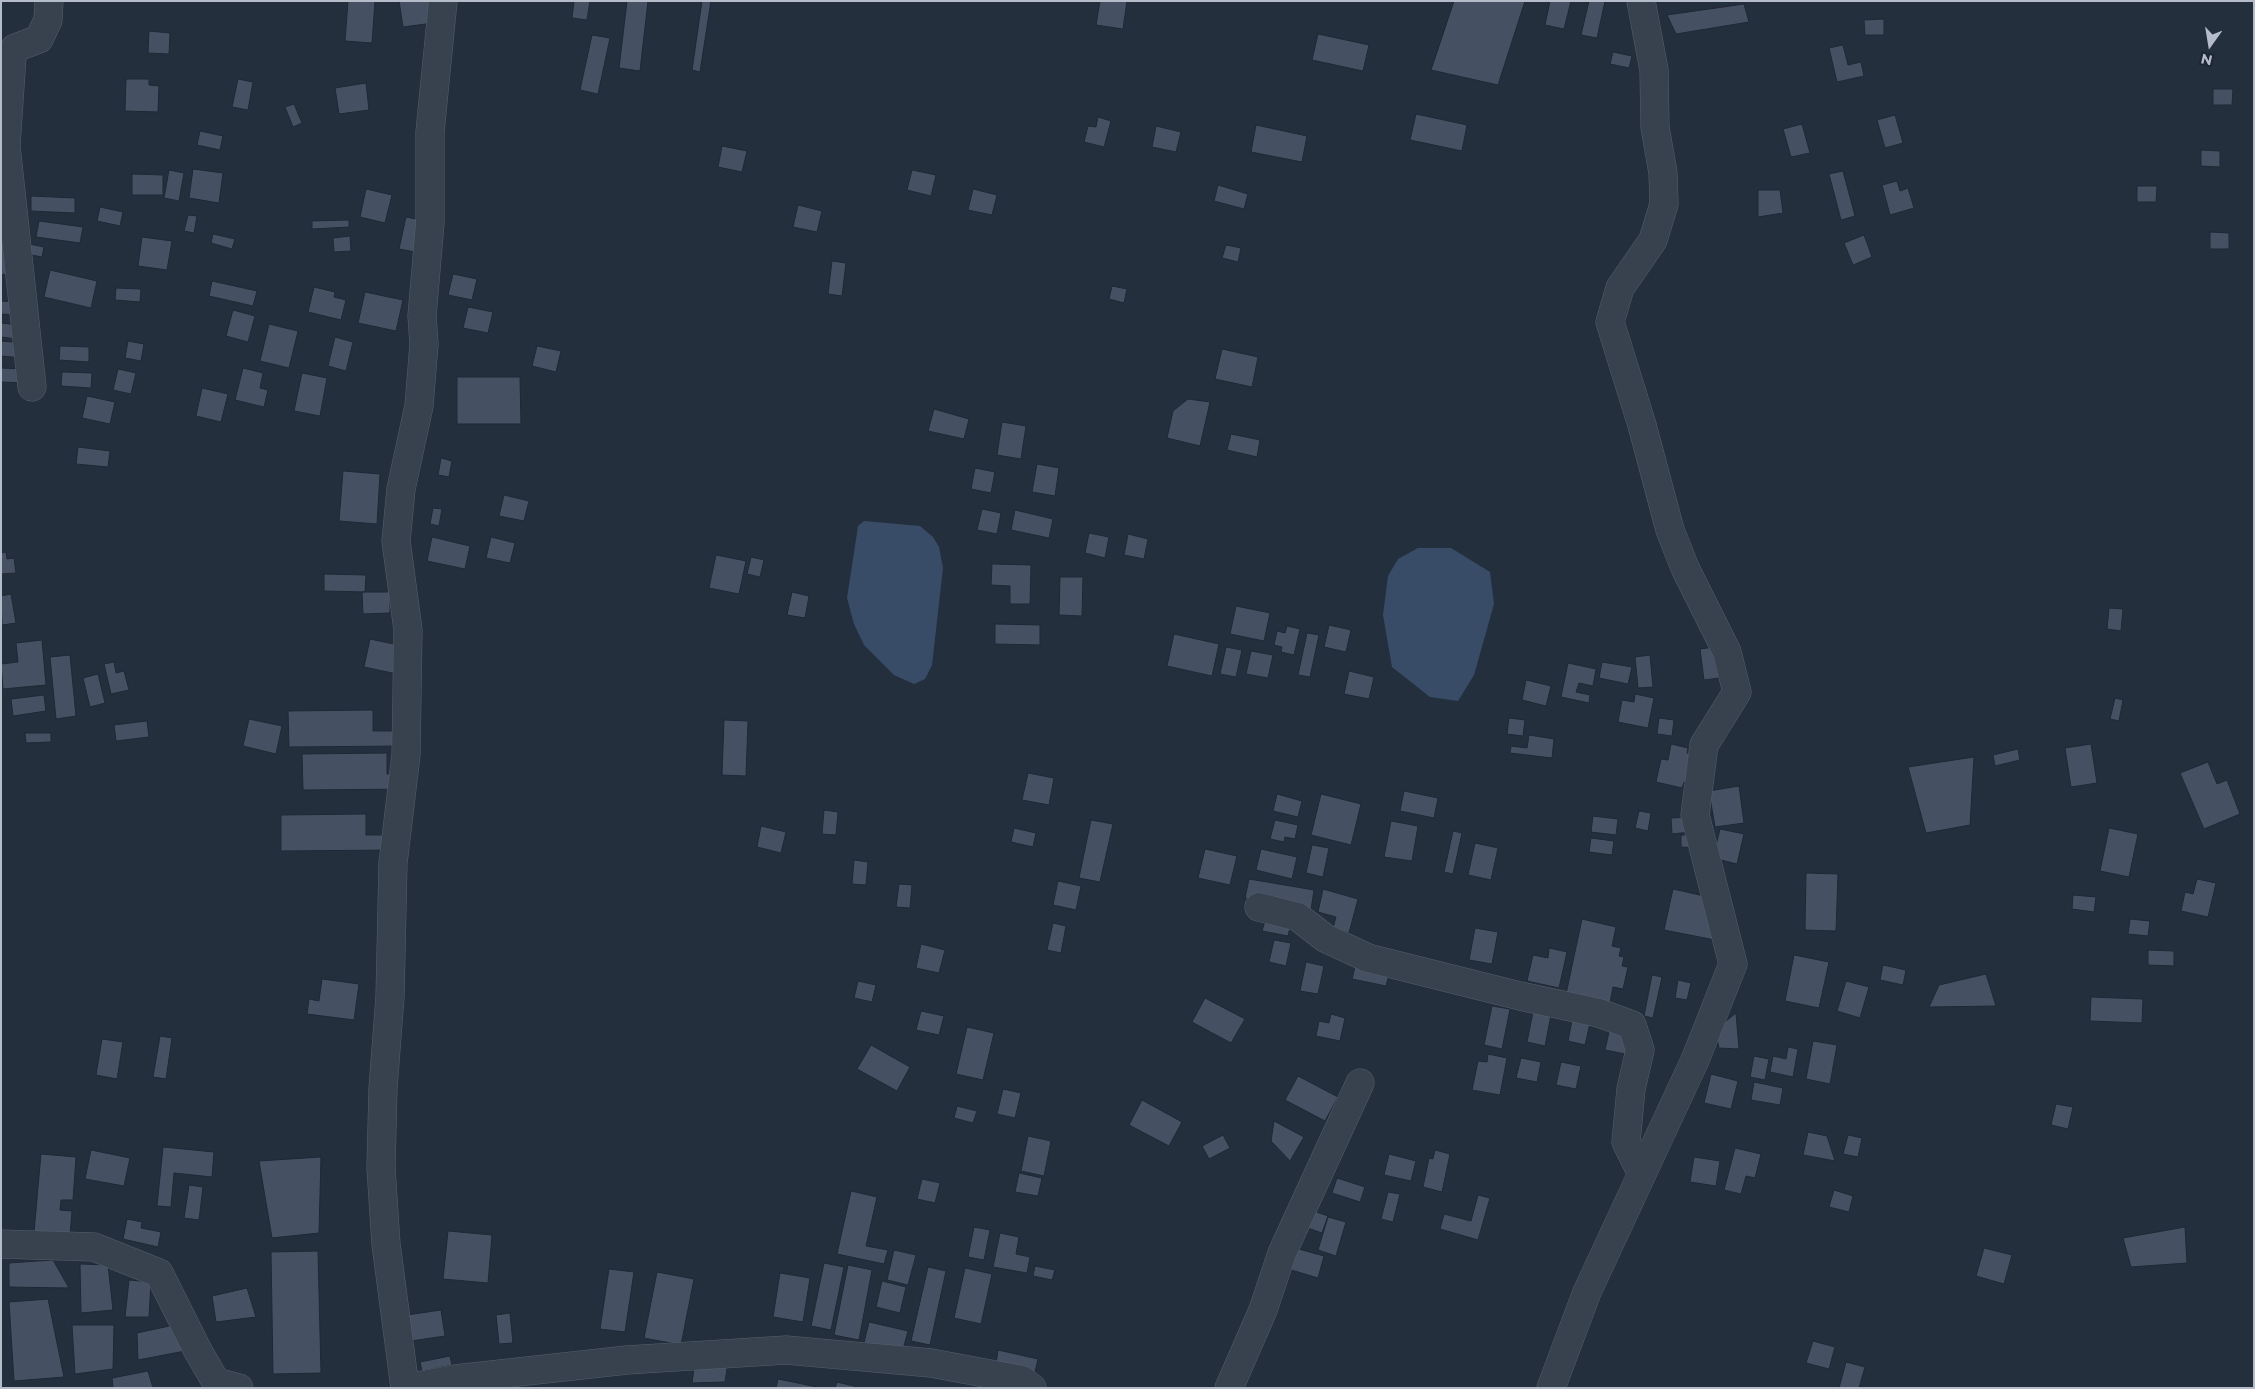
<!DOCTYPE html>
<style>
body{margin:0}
#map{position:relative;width:2255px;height:1389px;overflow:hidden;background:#242f3e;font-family:Montserrat,sans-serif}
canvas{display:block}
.frame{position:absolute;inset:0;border:2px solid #b4bcc9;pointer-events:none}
.north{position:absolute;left:2185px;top:20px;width:50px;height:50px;-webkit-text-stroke:4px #1d2633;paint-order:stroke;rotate:193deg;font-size:14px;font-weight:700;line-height:20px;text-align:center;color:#b4bcc9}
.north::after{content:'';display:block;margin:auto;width:18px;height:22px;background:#b4bcc9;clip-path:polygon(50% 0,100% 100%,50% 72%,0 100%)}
</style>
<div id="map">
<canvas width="2255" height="1389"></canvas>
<div class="frame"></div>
<div class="north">N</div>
</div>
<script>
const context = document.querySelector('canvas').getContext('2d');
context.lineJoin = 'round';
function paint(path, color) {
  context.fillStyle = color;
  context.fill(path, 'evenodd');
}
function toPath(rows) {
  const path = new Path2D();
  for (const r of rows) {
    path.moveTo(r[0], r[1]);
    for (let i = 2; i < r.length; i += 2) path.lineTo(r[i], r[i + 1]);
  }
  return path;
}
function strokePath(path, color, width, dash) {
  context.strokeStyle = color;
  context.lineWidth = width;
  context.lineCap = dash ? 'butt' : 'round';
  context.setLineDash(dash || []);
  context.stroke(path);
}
const water = toPath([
 [864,521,920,526,933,537,939,547,943,568,932,665,925,679,914,684,894,675,864,645,854,624,847,598,857,533,858,526],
 [1418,548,1451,548,1490,572,1494,604,1474,675,1458,701,1430,697,1392,667,1383,615,1388,576,1398,559]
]);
const building = toPath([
 [348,1,375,1,372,43,345,41,348,1],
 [399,1,430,1,433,23,403,27,399,1],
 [574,1,590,1,587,20,572,18,574,1],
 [627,1,648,1,640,71,619,68,627,1],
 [702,1,711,1,700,72,692,70,702,1],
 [1100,1,1127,1,1123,29,1096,25,1100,1],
 [1454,1,1525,1,1498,85,1431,70,1454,1],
 [1550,1,1571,1,1564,29,1545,25,1550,1],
 [1589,1,1605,1,1597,38,1581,35,1589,1],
 [1744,4,1749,22,1676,34,1667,15,1744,4],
 [1884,19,1884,35,1865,35,1864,20,1884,19],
 [149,31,170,33,169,54,148,53,149,31],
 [1318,34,1369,45,1363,71,1312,60,1318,34],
 [592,35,610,38,598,94,580,90,592,35],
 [1843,45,1848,65,1861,62,1864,76,1837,82,1829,48,1843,45],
 [1613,52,1632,56,1629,68,1610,64,1613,52],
 [126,79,149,79,149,85,159,86,158,112,125,111,126,79],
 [238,79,253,82,248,110,232,107,238,79],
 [366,83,369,110,339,114,335,88,366,83],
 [2213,89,2233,89,2232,105,2213,105,2213,89],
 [294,104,302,123,293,127,285,107,294,104],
 [1416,114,1467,125,1462,151,1410,140,1416,114],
 [1895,115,1903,143,1885,148,1877,120,1895,115],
 [1098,117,1111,121,1104,147,1084,142,1088,126,1096,127,1098,117],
 [1802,124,1810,153,1791,157,1783,129,1802,124],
 [1256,125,1307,136,1302,162,1251,152,1256,125],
 [1156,126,1181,132,1176,152,1152,147,1156,126],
 [200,131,223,136,220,150,197,145,200,131],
 [722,146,747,151,742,172,718,167,722,146],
 [2201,150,2220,151,2220,167,2201,166,2201,150],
 [193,169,223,173,219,203,189,198,193,169],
 [169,170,184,173,179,201,164,198,169,170],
 [912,170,936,175,931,196,907,190,912,170],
 [1843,171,1855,216,1841,220,1829,174,1843,171],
 [132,174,163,175,163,195,132,195,132,174],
 [1897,181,1900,191,1908,188,1914,208,1890,215,1882,185,1897,181],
 [1218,185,1248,194,1244,209,1214,201,1218,185],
 [2137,186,2157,186,2156,202,2137,202,2137,186],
 [366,189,392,195,385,223,360,217,366,189],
 [973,189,997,195,992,215,968,210,973,189],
 [1758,190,1780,190,1783,213,1758,217,1758,190],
 [31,196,75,198,75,213,31,211,31,196],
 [798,205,822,211,817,232,793,227,798,205],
 [100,207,123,212,120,226,97,221,100,207],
 [188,215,197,216,194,233,184,231,188,215],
 [406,217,421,220,415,252,399,249,406,217],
 [349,220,349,227,312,229,312,221,349,220],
 [39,221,83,227,80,243,36,237,39,221],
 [2210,232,2229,233,2229,249,2210,249,2210,232],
 [213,234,235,239,232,249,211,243,213,234],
 [1864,235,1872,257,1853,265,1844,243,1864,235],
 [350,236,351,251,334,252,333,238,350,236],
 [142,237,172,241,167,270,138,266,142,237],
 [25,243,44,247,42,257,22,253,25,243],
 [1,244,12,245,8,275,1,274,1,244],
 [1226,245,1241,248,1238,262,1222,258,1226,245],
 [832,261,846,263,842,296,828,294,832,261],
 [50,270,97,281,91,308,44,297,50,270],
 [453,274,477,279,472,300,448,295,453,274],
 [212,281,257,291,253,306,209,296,212,281],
 [1112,286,1127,289,1124,303,1109,299,1112,286],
 [314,287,335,292,334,297,346,300,341,320,308,312,314,287],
 [116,288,141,289,140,302,115,300,116,288],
 [365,292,403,300,396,331,358,323,365,292],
 [1,301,18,302,17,315,1,314,1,301],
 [468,307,493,312,488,333,463,328,468,307],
 [233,310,255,316,248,342,226,336,233,310],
 [1,323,18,325,17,339,1,337,1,323],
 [269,324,298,331,289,368,260,361,269,324],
 [335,337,353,342,346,371,328,366,335,337],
 [1,341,24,343,23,358,1,356,1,341],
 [128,341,144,344,141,361,125,358,128,341],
 [60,346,89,347,89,362,59,360,60,346],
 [537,346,561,351,556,372,532,366,537,346],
 [1222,349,1258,357,1252,387,1215,379,1222,349],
 [1,368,25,369,24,383,1,382,1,368],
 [243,368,263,373,260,388,268,390,264,407,235,400,243,368],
 [118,369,136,373,131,394,113,390,118,369],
 [62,372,92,373,91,388,61,386,62,372],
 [302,373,327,378,320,416,294,411,302,373],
 [457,377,520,377,521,424,457,424,457,377],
 [202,388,228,394,221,422,196,416,202,388],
 [87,396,115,402,110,424,82,418,87,396],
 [1188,399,1210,402,1200,446,1167,438,1173,411,1188,399],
 [934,409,969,419,964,439,928,431,934,409],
 [1002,422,1026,426,1021,459,997,455,1002,422],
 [1231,434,1260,440,1257,457,1227,450,1231,434],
 [78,447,110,451,108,467,76,464,78,447],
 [441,458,452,461,449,477,438,475,441,458],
 [1037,464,1059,468,1055,496,1032,492,1037,464],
 [975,468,995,472,991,493,971,489,975,468],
 [343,471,380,474,377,524,339,521,343,471],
 [504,495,529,501,524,521,499,516,504,495],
 [433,508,442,509,439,526,430,524,433,508],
 [982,509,1001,513,997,534,977,530,982,509],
 [1015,510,1053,519,1049,538,1011,530,1015,510],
 [1089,533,1109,537,1105,558,1085,553,1089,533],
 [1128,534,1148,539,1144,559,1124,555,1128,534],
 [432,537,470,546,465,569,427,561,432,537],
 [491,537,515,543,510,563,486,558,491,537],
 [6,552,7,559,14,558,16,573,1,574,1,553,6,552],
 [716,555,746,561,739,594,709,588,716,555],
 [751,557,764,560,760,577,747,574,751,557],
 [992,564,1031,565,1030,604,1010,604,1010,586,991,585,992,564],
 [324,574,366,575,365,592,324,591,324,574],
 [1060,577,1083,577,1082,616,1059,615,1060,577],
 [362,592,390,592,390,613,363,614,362,592],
 [792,592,809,596,805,618,787,615,792,592],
 [11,594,16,623,2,625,1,596,11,594],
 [1236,606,1270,613,1264,641,1230,634,1236,606],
 [2109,608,2123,609,2121,631,2107,629,2109,608],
 [995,624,1040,625,1040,645,995,644,995,624],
 [1329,625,1351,630,1346,652,1324,647,1329,625],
 [1287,626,1300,629,1294,655,1281,652,1282,647,1274,645,1277,631,1285,633,1287,626],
 [1307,633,1319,635,1310,677,1298,675,1307,633],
 [1174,634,1219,644,1212,676,1167,666,1174,634],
 [370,639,403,646,397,674,364,667,370,639],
 [42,640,46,685,3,689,1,664,18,662,16,643,42,640],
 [1226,647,1242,650,1236,677,1220,674,1226,647],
 [1715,647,1719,678,1704,680,1700,649,1715,647],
 [1251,651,1273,655,1268,678,1246,674,1251,651],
 [70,655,76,716,56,719,50,657,70,655],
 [1650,655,1653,687,1638,688,1635,657,1650,655],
 [114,662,116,673,124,671,129,690,111,694,104,664,114,662],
 [1602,662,1632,667,1628,684,1599,678,1602,662],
 [1568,663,1596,669,1593,686,1579,683,1576,692,1590,695,1589,703,1561,697,1568,663],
 [1349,671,1374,677,1369,699,1344,694,1349,671],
 [98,674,105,703,90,707,83,678,98,674],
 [1526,680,1551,686,1546,706,1522,700,1526,680],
 [1635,694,1654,698,1648,728,1618,722,1622,700,1634,702,1635,694],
 [44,695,46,711,13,716,11,699,44,695],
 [2115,698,2123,700,2119,721,2110,719,2115,698],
 [373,710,373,731,398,731,398,746,289,747,288,711,373,710],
 [1509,718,1525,720,1523,736,1507,734,1509,718],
 [1659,718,1674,720,1672,736,1657,734,1659,718],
 [249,719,282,726,276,754,243,746,249,719],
 [724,720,748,721,746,776,722,775,724,720],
 [147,721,149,737,116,741,114,725,147,721],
 [25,733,51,733,51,742,26,743,25,733],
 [1529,735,1554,739,1552,758,1510,753,1511,746,1527,748,1529,735],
 [1671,744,1688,748,1687,753,1699,756,1693,784,1684,782,1682,788,1656,782,1661,759,1668,760,1671,744],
 [2091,744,2097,783,2071,787,2065,748,2091,744],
 [2018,749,2020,760,1995,766,1993,755,2018,749],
 [387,753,387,774,411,774,411,789,303,790,302,754,387,753],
 [1974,757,1970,825,1926,833,1908,767,1974,757],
 [2208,762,2217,784,2227,780,2240,814,2204,829,2180,773,2208,762],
 [1028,773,1054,778,1049,805,1022,800,1028,773],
 [1739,786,1744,823,1715,827,1709,791,1739,786],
 [1404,791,1438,798,1434,818,1400,811,1404,791],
 [1277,794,1302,801,1298,817,1273,811,1277,794],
 [1321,794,1361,804,1351,845,1311,835,1321,794],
 [824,810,838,812,836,835,822,834,824,810],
 [1639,811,1651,813,1648,831,1635,828,1639,811],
 [366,814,366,835,390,835,390,850,281,851,281,815,366,814],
 [1593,816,1618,819,1616,835,1591,832,1593,816],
 [1688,817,1690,832,1672,834,1671,818,1688,817],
 [1091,820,1113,824,1100,882,1079,878,1091,820],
 [1275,820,1298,825,1295,839,1285,837,1284,842,1270,839,1275,820],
 [1391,821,1418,826,1412,861,1384,857,1391,821],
 [761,826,786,832,781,853,757,847,761,826],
 [1014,828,1036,833,1033,847,1011,842,1014,828],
 [2109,828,2138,834,2129,877,2100,871,2109,828],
 [1720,829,1744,834,1737,864,1713,858,1720,829],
 [1453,831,1462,833,1453,874,1444,872,1453,831],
 [1681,835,1699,835,1699,848,1681,847,1681,835],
 [1591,838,1614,841,1612,855,1589,852,1591,838],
 [1475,843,1498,848,1491,880,1468,875,1475,843],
 [1312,845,1329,848,1323,877,1306,873,1312,845],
 [1205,849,1237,856,1230,885,1198,878,1205,849],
 [1261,849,1297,857,1292,879,1256,870,1261,849],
 [854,860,868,862,866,885,852,884,854,860],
 [1806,873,1838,874,1836,931,1805,930,1806,873],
 [1249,879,1314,890,1311,910,1245,898,1249,879],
 [2197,879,2216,883,2208,917,2181,911,2185,892,2193,894,2197,879],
 [1058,881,1081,886,1076,910,1053,905,1058,881],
 [899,884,912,885,910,908,896,907,899,884],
 [1323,889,1358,899,1349,933,1333,928,1336,917,1318,912,1323,889],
 [1673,889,1713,898,1715,940,1664,930,1673,889],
 [2073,895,2096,897,2094,912,2072,909,2073,895],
 [1582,919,1616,927,1612,946,1621,948,1619,956,1624,957,1622,966,1628,967,1623,989,1613,987,1609,1008,1566,994,1582,919],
 [2130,919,2150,921,2148,936,2128,934,2130,919],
 [1265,921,1291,924,1288,936,1262,931,1265,921],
 [1053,923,1066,926,1061,953,1047,950,1053,923],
 [1475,928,1498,932,1492,964,1469,960,1475,928],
 [1274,940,1291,943,1286,966,1269,962,1274,940],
 [921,944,945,950,939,973,916,968,921,944],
 [1549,948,1567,952,1559,988,1527,981,1533,955,1548,958,1549,948],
 [2148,950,2174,951,2174,966,2148,965,2148,950],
 [1794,955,1829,962,1819,1008,1785,1001,1794,955],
 [1357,959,1391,967,1386,986,1352,979,1357,959],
 [1306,962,1324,966,1318,994,1300,991,1306,962],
 [1883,965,1906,970,1903,985,1880,980,1883,965],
 [1986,974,1996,1006,1929,1007,1939,985,1986,974],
 [1652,975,1662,977,1653,1018,1644,1016,1652,975],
 [322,979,359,984,354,1020,307,1014,309,999,319,1001,322,979],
 [1678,980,1691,983,1687,1000,1675,998,1678,980],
 [858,981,876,985,872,1002,854,998,858,981],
 [1846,981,1869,987,1860,1018,1837,1011,1846,981],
 [2091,997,2143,999,2142,1023,2090,1021,2091,997],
 [1205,998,1245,1019,1231,1043,1192,1022,1205,998],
 [1492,1006,1510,1009,1502,1049,1484,1045,1492,1006],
 [921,1011,944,1016,939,1035,916,1030,921,1011],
 [1533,1012,1551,1015,1545,1046,1527,1042,1533,1012],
 [1736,1013,1739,1049,1719,1048,1715,1030,1736,1013],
 [1331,1014,1345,1018,1340,1041,1316,1036,1319,1021,1329,1023,1331,1014],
 [1613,1014,1641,1057,1605,1050,1613,1014],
 [1573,1015,1591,1019,1585,1045,1568,1041,1573,1015],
 [967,1027,994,1033,983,1080,956,1074,967,1027],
 [160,1036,172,1038,166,1079,153,1077,160,1036],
 [102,1039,123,1042,117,1079,96,1075,102,1039],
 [1813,1041,1837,1045,1830,1084,1806,1079,1813,1041],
 [871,1045,910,1067,897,1091,857,1069,871,1045],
 [1788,1047,1798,1049,1793,1077,1770,1072,1773,1056,1786,1059,1788,1047],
 [1488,1054,1507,1058,1500,1095,1472,1090,1478,1061,1487,1062,1488,1054],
 [1754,1056,1769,1059,1765,1080,1750,1077,1754,1056],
 [1521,1058,1541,1062,1537,1082,1516,1078,1521,1058],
 [1561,1062,1581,1066,1576,1089,1556,1085,1561,1062],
 [1711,1074,1738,1081,1731,1109,1704,1103,1711,1074],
 [1298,1076,1338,1097,1325,1121,1285,1100,1298,1076],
 [1754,1082,1783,1088,1780,1105,1751,1100,1754,1082],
 [1003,1089,1021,1093,1015,1118,997,1114,1003,1089],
 [1142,1100,1182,1122,1169,1146,1129,1125,1142,1100],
 [2056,1104,2073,1107,2068,1129,2051,1125,2056,1104],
 [957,1106,977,1111,973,1123,954,1118,957,1106],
 [1274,1121,1304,1137,1290,1161,1271,1141,1274,1121],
 [1808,1132,1827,1136,1835,1161,1803,1155,1808,1132],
 [1223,1135,1230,1148,1209,1159,1202,1146,1223,1135],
 [1848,1135,1862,1138,1858,1157,1843,1154,1848,1135],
 [1028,1136,1051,1141,1044,1176,1021,1171,1028,1136],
 [163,1147,214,1152,212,1177,174,1173,171,1207,157,1206,163,1147],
 [1735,1148,1761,1154,1755,1178,1746,1176,1741,1194,1724,1190,1735,1148],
 [91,1150,130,1158,124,1186,85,1179,91,1150],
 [1435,1150,1450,1154,1442,1192,1423,1187,1429,1158,1433,1159,1435,1150],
 [41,1154,76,1157,73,1200,61,1200,60,1210,72,1211,70,1235,34,1232,41,1154],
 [1389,1154,1416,1161,1411,1181,1384,1175,1389,1154],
 [321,1157,319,1233,272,1238,259,1161,321,1157],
 [1694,1157,1720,1161,1716,1186,1690,1182,1694,1157],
 [1019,1173,1042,1178,1038,1196,1015,1192,1019,1173],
 [1337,1178,1365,1187,1360,1202,1332,1193,1337,1178],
 [922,1179,940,1183,935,1203,917,1199,922,1179],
 [189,1185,203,1187,199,1220,184,1218,189,1185],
 [1834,1190,1853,1196,1849,1212,1829,1207,1834,1190],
 [851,1191,877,1197,866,1246,888,1250,884,1264,837,1254,851,1191],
 [1388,1192,1400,1194,1393,1222,1381,1219,1388,1192],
 [1478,1195,1490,1198,1478,1240,1440,1229,1444,1214,1471,1221,1478,1195],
 [1308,1209,1328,1216,1322,1233,1302,1226,1308,1209],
 [1328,1217,1346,1222,1336,1256,1318,1250,1328,1217],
 [127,1219,142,1222,141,1228,161,1232,158,1247,123,1239,127,1219],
 [974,1227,990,1230,984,1260,968,1257,974,1227],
 [2185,1227,2187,1263,2131,1267,2123,1238,2185,1227],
 [448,1231,492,1235,488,1283,443,1279,448,1231],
 [1000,1233,1019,1237,1016,1254,1030,1257,1027,1273,993,1267,1000,1233],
 [1295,1248,1324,1256,1318,1278,1288,1269,1295,1248],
 [1984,1248,2012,1255,2004,1284,1976,1276,1984,1248],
 [894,1250,916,1255,908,1285,887,1280,894,1250],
 [318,1251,321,1373,273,1374,271,1252,318,1251],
 [53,1260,69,1288,9,1287,9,1263,53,1260],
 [824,1263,844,1267,831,1330,811,1326,824,1263],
 [80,1264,108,1265,113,1310,81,1313,80,1264],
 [848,1265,872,1270,859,1340,834,1335,848,1265],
 [1035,1266,1055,1270,1052,1280,1033,1276,1035,1266],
 [928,1267,946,1271,930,1345,911,1341,928,1267],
 [965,1268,992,1274,981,1324,954,1318,965,1268],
 [609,1269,634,1272,625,1332,600,1329,609,1269],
 [657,1272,694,1279,681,1345,644,1338,657,1272],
 [780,1273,810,1278,803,1322,773,1317,780,1273],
 [129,1280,151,1282,149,1317,125,1317,129,1280],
 [882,1281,906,1287,900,1313,876,1307,882,1281],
 [247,1288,256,1317,216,1322,212,1296,247,1288],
 [48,1299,64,1377,14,1381,9,1302,48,1299],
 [441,1310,445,1336,411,1341,407,1315,441,1310],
 [510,1313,513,1343,499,1344,496,1315,510,1313],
 [869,1322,908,1331,901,1357,863,1347,869,1322],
 [72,1325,114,1325,113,1369,75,1374,72,1325],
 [174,1325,185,1351,138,1360,137,1333,174,1325],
 [1813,1341,1835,1347,1829,1369,1806,1363,1813,1341],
 [998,1350,1038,1359,1035,1372,996,1364,998,1350],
 [450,1356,452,1365,422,1371,420,1362,450,1356],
 [695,1361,728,1362,725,1382,692,1383,695,1361],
 [1846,1362,1865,1367,1859,1388,1839,1388,1846,1362],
 [148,1371,153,1388,113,1388,112,1378,148,1371],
 [778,1379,817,1387,817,1388,776,1388,778,1379],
 [837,1382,862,1388,835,1388,837,1382]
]);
const minor = toPath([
 [32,387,6,146,12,56,15,48,39,39,48,20,49,1],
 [1259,907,1298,917,1325,938,1368,958,1520,996,1599,1013,1632,1025,1640,1050,1631,1089,1626,1142,1642,1174],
 [1,1244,94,1247,159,1273,198,1351,216,1382,239,1388],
 [405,1388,386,1244,381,1168,383,1088,390,997,393,863,406,755,408,630,396,541,401,489,419,406,424,344,422,316,430,223,430,132,443,1],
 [407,1388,455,1379,627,1360,786,1350,931,1363,1022,1380,1032,1388],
 [1229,1388,1263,1310,1282,1253,1360,1083],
 [1551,1388,1587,1292,1695,1060,1733,964,1695,815,1704,745,1737,692,1727,652,1685,568,1670,530,1642,425,1610,322,1620,288,1653,240,1664,204,1663,173,1655,127,1654,70,1641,1]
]);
paint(water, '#394c67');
paint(building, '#455162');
strokePath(building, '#1f2835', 1);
strokePath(minor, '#565f6c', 29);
strokePath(minor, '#38414e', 28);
</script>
